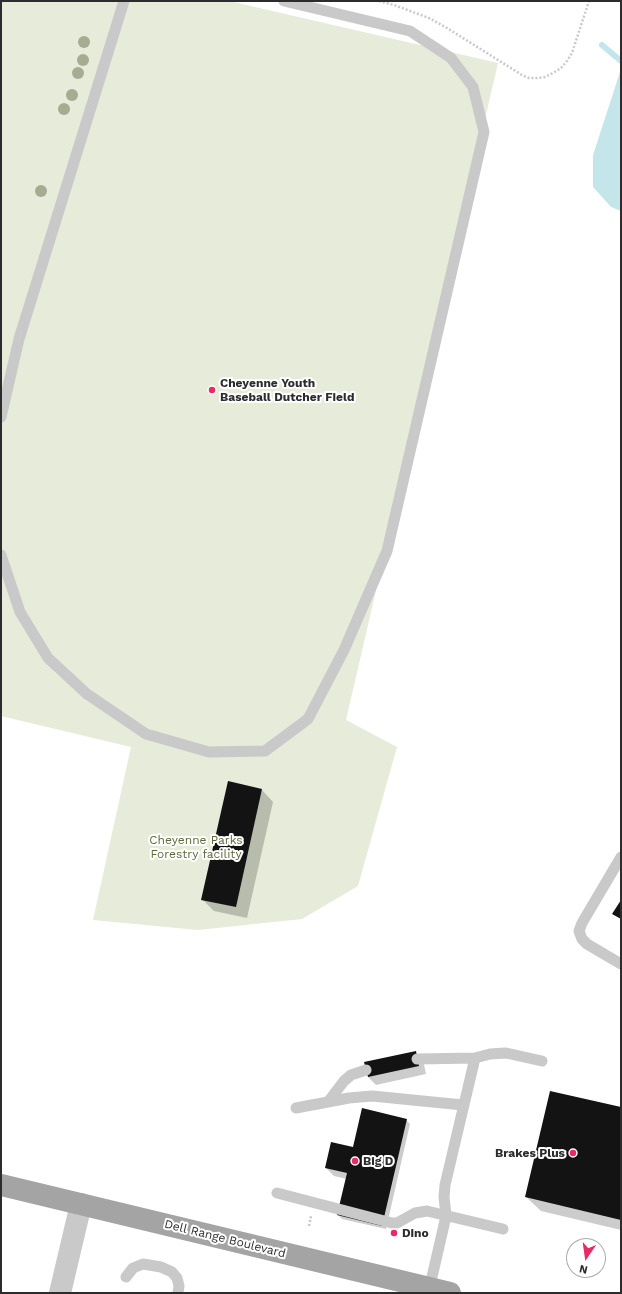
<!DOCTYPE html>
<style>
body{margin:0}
#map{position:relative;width:622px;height:1294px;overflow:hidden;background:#fff;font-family:"Work Sans",sans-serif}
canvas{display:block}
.frame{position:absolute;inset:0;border:2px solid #2c2c2c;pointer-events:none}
.north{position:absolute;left:566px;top:1238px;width:40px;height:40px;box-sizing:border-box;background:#fff;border:1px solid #ababab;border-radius:50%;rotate:193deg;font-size:11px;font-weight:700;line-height:16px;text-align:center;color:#2c2c2c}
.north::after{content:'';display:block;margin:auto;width:14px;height:18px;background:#e82a66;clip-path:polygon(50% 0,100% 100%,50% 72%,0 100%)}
</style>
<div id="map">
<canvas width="622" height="1294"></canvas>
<div class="frame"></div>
<div class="north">N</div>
</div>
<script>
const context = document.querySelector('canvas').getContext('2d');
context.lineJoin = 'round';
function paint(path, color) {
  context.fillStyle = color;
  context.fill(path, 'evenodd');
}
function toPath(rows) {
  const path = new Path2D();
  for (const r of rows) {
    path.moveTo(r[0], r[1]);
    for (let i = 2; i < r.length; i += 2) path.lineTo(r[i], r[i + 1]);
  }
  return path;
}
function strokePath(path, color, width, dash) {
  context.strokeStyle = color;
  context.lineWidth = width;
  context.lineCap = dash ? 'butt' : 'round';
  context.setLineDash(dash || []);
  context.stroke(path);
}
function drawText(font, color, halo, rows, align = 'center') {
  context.font = font + ' "Work Sans",sans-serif';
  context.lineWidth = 4;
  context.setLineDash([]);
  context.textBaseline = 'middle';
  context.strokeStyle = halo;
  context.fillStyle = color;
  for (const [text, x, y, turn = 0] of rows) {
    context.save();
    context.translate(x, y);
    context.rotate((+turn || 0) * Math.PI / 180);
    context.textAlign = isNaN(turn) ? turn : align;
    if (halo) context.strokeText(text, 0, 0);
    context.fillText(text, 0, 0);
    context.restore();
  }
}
const green = toPath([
 [1,1,229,1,498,63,346,720,397,747,358,886,302,919,198,930,93,920,131,747,1,716]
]);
const water = toPath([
 [621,69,621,211,611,207,593,187,593,155]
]);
const shadow = toPath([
 [262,790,273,802,247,918,214,911,202,899],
 [423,1060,426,1074,376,1085,368,1077,366,1063],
 [621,1108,621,1230,541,1211,526,1197],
 [406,1120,410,1124,386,1229,342,1219,338,1215,347,1179,334,1176,326,1168,354,1148]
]);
const stream = toPath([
 [602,45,621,61]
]);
const building = toPath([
 [228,781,262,789,236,907,201,900],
 [621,900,621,919,612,914],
 [416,1051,419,1066,368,1077,364,1062],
 [550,1091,621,1107,621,1220,525,1197],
 [362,1108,407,1119,382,1226,337,1215,347,1173,325,1168,331,1142,353,1147]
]);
const path = toPath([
 [379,1,394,5,429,18,447,28,522,75,529,78,537,78,545,77,553,73,561,68,567,61,572,53,589,1],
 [309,1226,311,1216]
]);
const service = toPath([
 [1,417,19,339,124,1],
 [1,555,20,612,48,658,87,694,146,734,209,752,265,751,308,719,344,650,387,551,484,132,473,87,451,58,410,31,284,1],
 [621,857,582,923,579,931,582,939,587,944,621,964],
 [417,1059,475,1058],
 [328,1102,344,1081,351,1075,366,1070],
 [296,1108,349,1098,372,1096,463,1105],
 [277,1193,392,1223,397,1223,415,1213,427,1211,503,1229],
 [126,1277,133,1268,143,1264,161,1267,172,1272,177,1278,179,1286,178,1293],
 [429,1290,444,1225,446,1215,444,1197,445,1185,475,1058,490,1054,506,1053,542,1061]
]);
const minor = toPath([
 [60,1293,81,1204]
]);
const primary = toPath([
 [1,1185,450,1293]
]);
const trees = [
 [84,42],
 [83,60],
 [78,73],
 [72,95],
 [64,109],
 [41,191]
];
const markers = [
 [212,390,4,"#e82a66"],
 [573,1153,4,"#e82a66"],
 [355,1161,4,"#e82a66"],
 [394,1233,4,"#e82a66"]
];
const poiNames = [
 ["Cheyenne Youth",220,383],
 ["Baseball Dutcher Field",220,397],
 ["Brakes Plus",565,1153,"right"],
 ["Big D",363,1161],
 ["Dino",402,1233]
];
const parkNames = [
 ["Cheyenne Parks",196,840],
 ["Forestry facility",196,854]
];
const streetNames = [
 ["Dell Range Boulevard",225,1239,14]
];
paint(green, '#e7ebd9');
paint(water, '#c4e6eb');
paint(shadow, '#0003');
strokePath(stream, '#c4e6eb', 6);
paint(building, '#131313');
strokePath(path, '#c9c9c9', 2.5, [2, 2]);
strokePath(service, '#c9c9c9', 11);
strokePath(minor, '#c9c9c9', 22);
strokePath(primary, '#a4a4a4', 22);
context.fillStyle = '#a5ac92';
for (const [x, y] of trees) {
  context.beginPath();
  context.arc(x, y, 6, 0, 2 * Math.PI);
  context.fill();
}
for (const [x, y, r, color] of markers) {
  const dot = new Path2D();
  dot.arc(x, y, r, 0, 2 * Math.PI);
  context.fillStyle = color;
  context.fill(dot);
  strokePath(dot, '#fff', 1.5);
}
drawText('bold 12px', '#2c2c2c', '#fff', poiNames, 'left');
drawText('12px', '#5b6839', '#fff', parkNames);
drawText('12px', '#2c2c2c', '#fff', streetNames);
</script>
